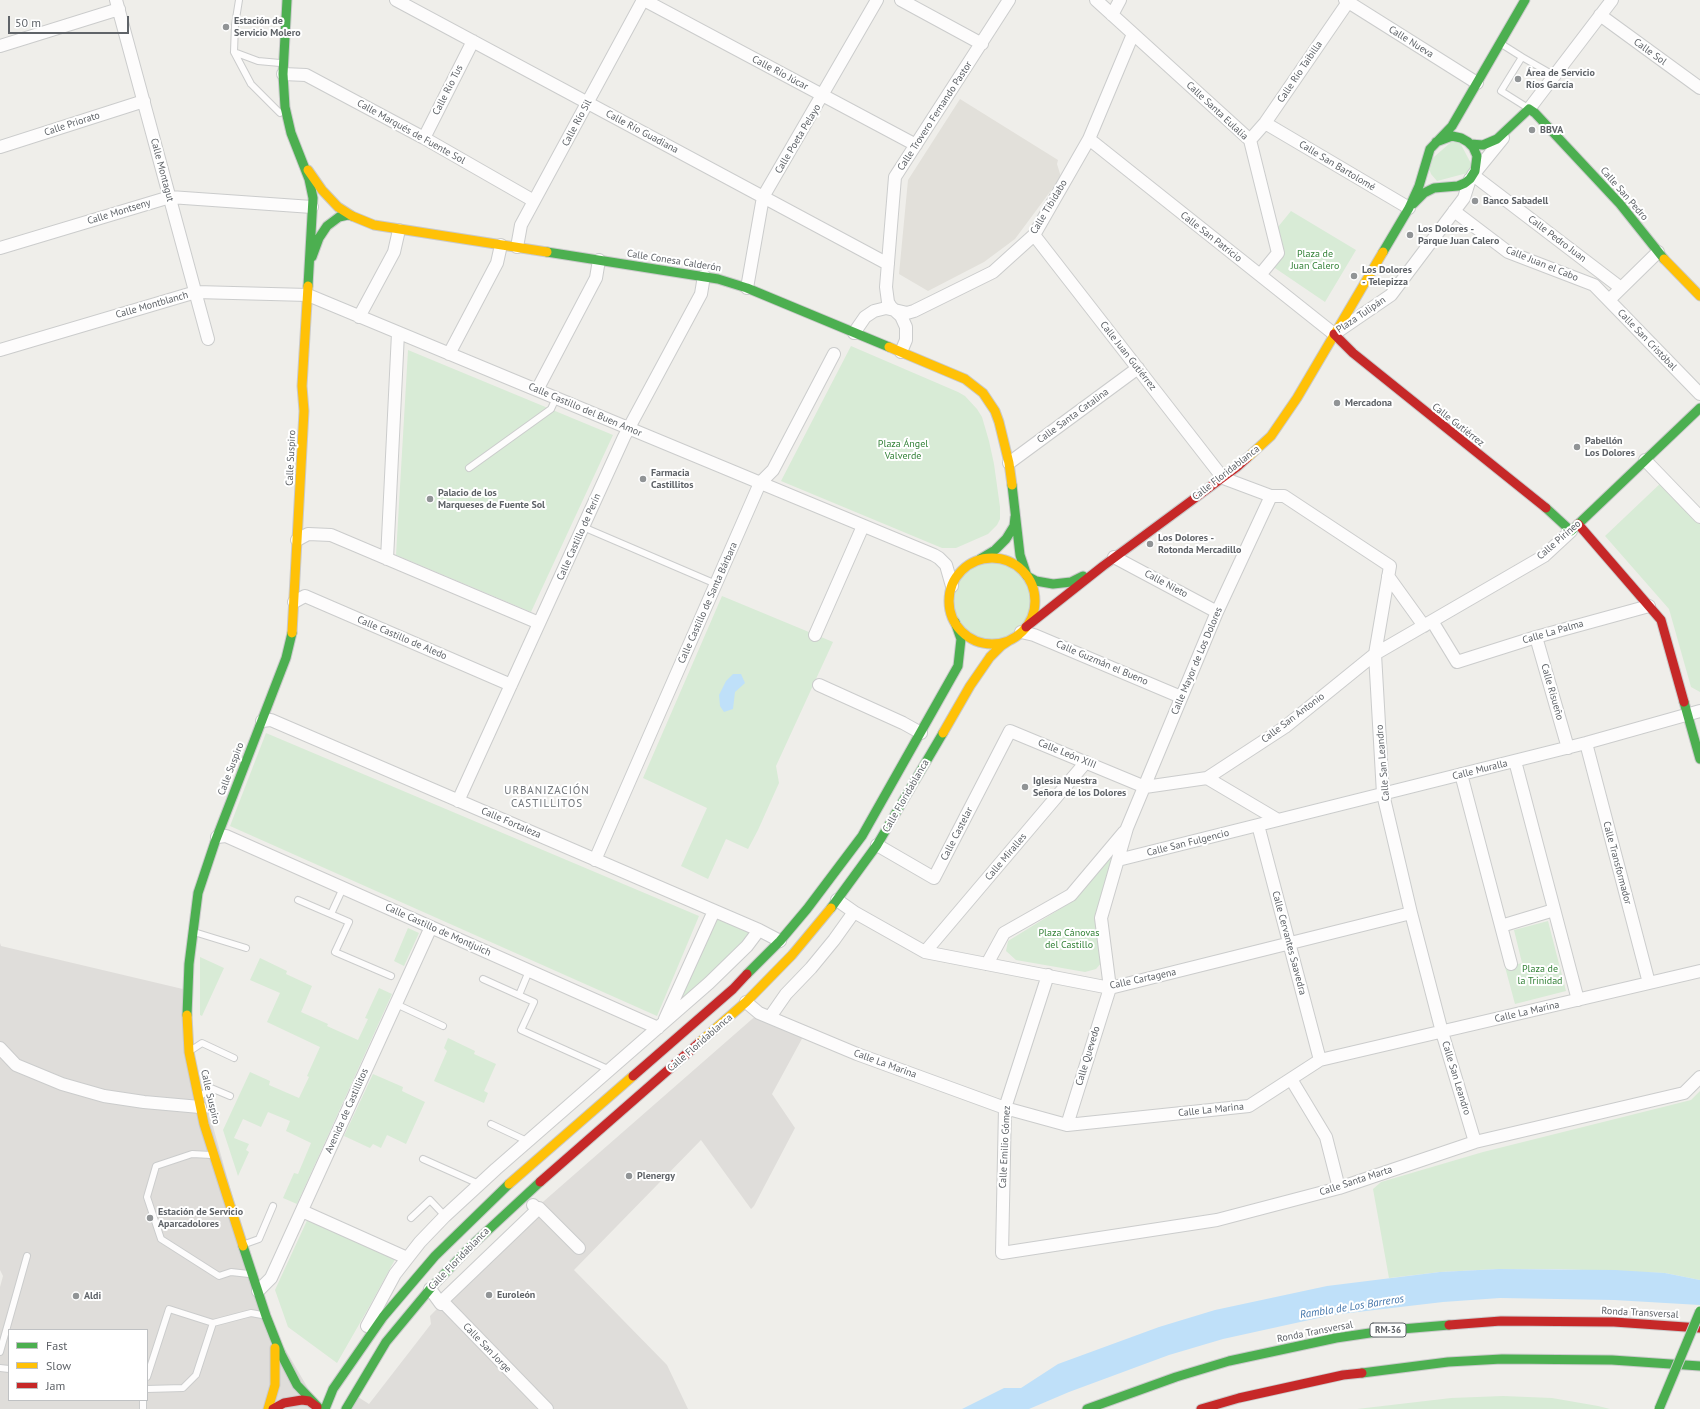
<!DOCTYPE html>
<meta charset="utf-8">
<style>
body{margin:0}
#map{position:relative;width:1700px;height:1409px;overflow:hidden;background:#efeeea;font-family:"PT Sans",sans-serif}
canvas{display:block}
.legend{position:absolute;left:8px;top:1329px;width:140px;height:72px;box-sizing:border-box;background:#fff;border:1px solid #bfc1c3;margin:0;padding:5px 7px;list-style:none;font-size:12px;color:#5f6368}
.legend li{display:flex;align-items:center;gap:8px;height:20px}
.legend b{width:20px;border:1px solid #bfc1c3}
.scale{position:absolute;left:8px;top:16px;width:121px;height:18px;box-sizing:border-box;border:2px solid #5f6368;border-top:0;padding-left:5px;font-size:12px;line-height:14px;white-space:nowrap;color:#5f6368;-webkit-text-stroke:3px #fff;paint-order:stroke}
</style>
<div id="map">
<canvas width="1700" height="1409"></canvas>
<ul class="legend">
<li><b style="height:5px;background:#4caf50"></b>Fast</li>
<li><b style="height:5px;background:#ffc107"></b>Slow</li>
<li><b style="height:5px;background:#c62828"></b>Jam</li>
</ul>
<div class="scale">50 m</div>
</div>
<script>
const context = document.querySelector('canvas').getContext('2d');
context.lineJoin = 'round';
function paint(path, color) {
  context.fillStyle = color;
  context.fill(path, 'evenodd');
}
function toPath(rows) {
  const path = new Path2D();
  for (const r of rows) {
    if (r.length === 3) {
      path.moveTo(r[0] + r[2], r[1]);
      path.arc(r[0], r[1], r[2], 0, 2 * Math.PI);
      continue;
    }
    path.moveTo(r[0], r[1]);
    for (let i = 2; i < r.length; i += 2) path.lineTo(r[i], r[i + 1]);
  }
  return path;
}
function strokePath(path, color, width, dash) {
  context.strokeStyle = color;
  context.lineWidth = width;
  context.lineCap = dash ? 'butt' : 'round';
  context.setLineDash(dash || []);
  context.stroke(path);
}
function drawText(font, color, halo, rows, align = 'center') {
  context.font = font + ' "PT Sans",sans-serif';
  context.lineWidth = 4;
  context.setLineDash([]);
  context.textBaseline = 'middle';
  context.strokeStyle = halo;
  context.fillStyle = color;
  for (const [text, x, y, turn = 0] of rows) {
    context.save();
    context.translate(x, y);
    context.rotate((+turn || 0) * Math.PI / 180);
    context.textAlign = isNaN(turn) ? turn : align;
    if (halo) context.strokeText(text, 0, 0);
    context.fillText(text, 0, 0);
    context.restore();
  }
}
const industrial = toPath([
 [0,943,1,946,187,990,188,1037,266,1316,320,1409,0,1409,0,1287,3,1276,0,1270],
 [9,1330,147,1330,147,1400,9,1400],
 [759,1013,804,1035,772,1094,795,1128,754,1206,751,1209,701,1140,574,1270,667,1365,688,1409,346,1409,355,1395,369,1404,431,1324,430,1316,536,1208]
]);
const education = toPath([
 [960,99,1058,160,1057,164,1061,177,1015,239,984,262,928,291,899,274,908,180]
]);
const green = toPath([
 [1457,137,1475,171,1437,181,1431,174,1427,163],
 [1291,211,1356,250,1325,302,1269,264,1278,253,1273,233],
 [851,346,958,392,965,396,977,409,982,417,989,441,994,464,1000,507,1000,519,997,525,988,534,956,548,942,548,781,481],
 [408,350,613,435,531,612,396,555],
 [1664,480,1700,517,1700,692,1691,687,1669,609,1605,536],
 [992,600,42],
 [722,596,833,642,776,766,779,783,758,830,748,849,726,839,708,879,681,866,707,808,643,778],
 [266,733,699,916,657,1016,230,826],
 [1114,852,1100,902,1103,961,1096,969,1085,972,1016,960,1006,951,1008,941,1073,901],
 [714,911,759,930,663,1023],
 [1548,921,1566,991,1515,1004,1505,967,1522,963,1514,930],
 [408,928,419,933,404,966,394,961],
 [200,957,224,968,202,1016,200,1015],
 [260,958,287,971,286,974,312,986,301,1012,328,1024,327,1026,358,1040,368,1019,365,1018,379,988,392,994,297,1204,283,1198,294,1173,298,1174,311,1143,286,1131,290,1121,268,1112,261,1127,243,1119,234,1138,249,1144,246,1150,249,1152,238,1176,223,1130,250,1072,270,1081,269,1085,299,1098,309,1077,307,1076,320,1047,267,1022,280,993,250,980],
 [448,1038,475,1051,474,1054,496,1064,484,1091,488,1093,484,1103,434,1081,447,1051,444,1048],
 [373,1074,403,1087,402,1091,425,1102,406,1144,387,1135,381,1148,373,1144,370,1148,344,1136],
 [1700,1091,1700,1280,1665,1273,1558,1269,1499,1269,1440,1272,1389,1278,1373,1189,1381,1182,1483,1152,1691,1100],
 [310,1214,398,1254,369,1307,337,1363,288,1327,275,1290],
 [1503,1396,1552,1398,1598,1406,1610,1409,1357,1409,1451,1398]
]);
const water = toPath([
 [733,674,741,674,745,683,735,692,733,709,724,712,720,706,719,695,726,681],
 [1499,1269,1615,1270,1665,1273,1700,1280,1700,1305,1614,1300,1500,1298,1443,1302,1332,1315,1223,1339,1169,1355,1069,1392,1029,1409,962,1409,1004,1388,1021,1388,1058,1364,1159,1327,1215,1310,1327,1286,1440,1272]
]);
const lane = toPath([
 [239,0,235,25,234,52,251,84,280,113],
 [1503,45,1522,57],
 [234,52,258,61,280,63],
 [1528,108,1501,91,1522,57,1555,76],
 [469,468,551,409,556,398],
 [583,527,716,584],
 [298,900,349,922,335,952,391,976],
 [331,914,343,888],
 [194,932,246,948],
 [483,979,534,1002,521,1030,610,1070],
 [519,995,529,971],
 [396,1004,443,1026],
 [193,1049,202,1043,234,1058],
 [202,1095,211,1088,230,1096],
 [491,1124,527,1141],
 [211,1155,192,1154,156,1166,147,1197,161,1239,219,1276,231,1272,249,1274],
 [423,1159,479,1184],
 [411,1218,430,1200,445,1216],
 [245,1244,259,1239,273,1206],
 [0,1352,27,1256],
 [0,1368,9,1369],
 [147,1377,169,1309,213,1323,251,1313,262,1315],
 [147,1389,183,1388,196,1375,213,1323],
 [143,1409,143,1400]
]);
const street = toPath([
 [116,0,208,339],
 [396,0,888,264],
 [644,0,916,145],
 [901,0,982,44],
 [1096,0,1250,140,1278,253,1260,275],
 [1345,0,1477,83],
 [1112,15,1120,0],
 [1600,15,1700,88],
 [0,46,119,9],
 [283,74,306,75,424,138,534,201],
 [1529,109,1612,0],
 [1265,123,1409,208],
 [424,138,473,41],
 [1503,138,1473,175,1621,288],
 [1089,139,1334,334,1391,295,1464,198,1470,179],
 [1250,140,1265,123,1348,2],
 [0,147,144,101],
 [1454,211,1508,252,1594,285,1700,394],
 [1034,235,1223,478,1271,496,1284,496,1390,566,1375,654,1383,794,1411,913,1442,1032,1475,1142],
 [517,247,521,225,643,0],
 [0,248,170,197,312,207],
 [747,288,763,197,877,0],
 [1609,300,1658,252],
 [359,317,394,252,399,230],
 [854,333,865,317,874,311,886,308,907,313,914,311,993,272,1034,235,1089,139,1133,34],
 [0,350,196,292,308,295,934,555,939,558,946,565,952,586],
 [901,352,906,340,906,327,901,316,891,307,888,302,886,287,895,177,1009,0],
 [449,354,497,263,501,245],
 [537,390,596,278,599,260],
 [1645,460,1700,517],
 [1009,463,1138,368],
 [297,540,308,534,331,535,539,623],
 [1114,557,1217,612],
 [387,559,398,333],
 [1388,576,1424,626],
 [294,602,305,596,511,685],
 [1432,621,1457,662,1536,637,1649,606],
 [1021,632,1034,635,1181,697],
 [815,635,863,526],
 [1536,637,1568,748],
 [819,685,903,723,921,733],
 [262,721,271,720,759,930,780,941],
 [1586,743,1649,983],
 [1515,761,1578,1000],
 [1461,774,1511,964],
 [1207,778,1285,727,1375,654,1544,556,1571,531],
 [458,801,624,437,701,294,704,276],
 [1258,825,1320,1060],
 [217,837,226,836,658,1028],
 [877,845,934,878,1010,731,1145,787,1207,778,1278,820],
 [595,860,760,483,773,470,834,354],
 [1118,860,1586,743,1700,711],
 [837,900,854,912,925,952,1110,988,1411,913],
 [1501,926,1554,910],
 [925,952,1086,762],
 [987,964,1004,933,1071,895,1124,832],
 [1048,975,1005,1108,1002,1253,1217,1220,1339,1188,1475,1142,1684,1093,1700,1077],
 [746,1002,759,1013,857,1054,1005,1108,1067,1125,1249,1106,1320,1060,1700,971],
 [770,1017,786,994,811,968,834,940,854,912],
 [665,1019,714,911],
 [0,1048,16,1065,62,1084,104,1096,144,1102,200,1107],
 [1291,1079,1326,1137,1339,1188],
 [1067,1125,1110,988,1101,918,1127,828,1217,612,1271,496],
 [533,1205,536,1208,539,1208,579,1248],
 [302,1211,407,1258],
 [430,1289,441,1304,442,1301,547,1409],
 [258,1291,271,1278,431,927],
 [442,1301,539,1208],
 [367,1326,395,1274,420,1242,445,1216,496,1169,709,983,747,946,759,930]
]);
const fast = toPath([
 [287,0,283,74,285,107,291,133,309,179,313,198,308,286],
 [1470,144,1483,145,1497,139,1529,109,1535,113,1620,204,1664,259],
 [1413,204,1424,193,1434,188,1458,186,1465,183,1470,179,1475,171,1477,156,1473,147,1468,142,1461,138,1452,136,1436,142],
 [547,252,718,279,747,288,889,347],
 [1383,252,1409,208,1419,186,1430,149,1452,126,1525,0],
 [312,257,319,238,327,226,339,217,348,215,352,216],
 [1012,485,1020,555,1027,576],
 [1546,508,1571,531,1700,408],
 [980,559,995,550,1006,539,1014,526,1015,517],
 [1027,576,1036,581,1053,584,1071,582,1083,576],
 [1684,702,1700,759],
 [831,908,877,845,943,733],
 [747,974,780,941,807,909,862,836,958,666,961,639,955,622],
 [187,1015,189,964,198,893,215,842,286,658,292,633],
 [243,1246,266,1316,281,1354,297,1385,320,1409],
 [1362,1373,1448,1362,1502,1359,1612,1360,1700,1366],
 [325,1409,333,1389,383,1317,435,1256,509,1184],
 [346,1409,386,1342,430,1289,471,1246,540,1182],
 [1087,1409,1176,1377,1229,1361,1336,1338,1390,1330,1449,1325]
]);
const slow = toPath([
 [308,170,322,190,338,207,352,216,374,225,547,252],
 [1664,259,1700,296],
 [889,347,965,379,983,393,995,411,999,422,1009,463,1012,485],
 [1247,458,1271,436,1297,398,1383,252],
 [992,601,43],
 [292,633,304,411,302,386,308,286],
 [943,733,970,686,990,657,1001,646,1010,640],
 [187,1015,189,1052,204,1124,243,1246],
 [699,1043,746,1002,792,955,831,908],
 [509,1184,633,1076],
 [268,1409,275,1385,275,1348]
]);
const jam = toPath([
 [1334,334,1353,353,1546,508],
 [1578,524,1661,620,1684,702],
 [1026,627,1103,566,1237,467,1247,458],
 [633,1076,733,989,747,974],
 [540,1182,699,1043],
 [1449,1325,1501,1321,1614,1322,1700,1328],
 [273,1409,284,1403,302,1400,309,1401,317,1407],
 [1201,1409,1239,1398,1343,1375,1362,1373]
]);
const fastBridge = toPath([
 [1659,1409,1700,1311]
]);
const markers = [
 [226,27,4,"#919496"],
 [1518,79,4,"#919496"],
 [1532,130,4,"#919496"],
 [1475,201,4,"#919496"],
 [1410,235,4,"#919496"],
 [1354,276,4,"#919496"],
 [1337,403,4,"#919496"],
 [1577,447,4,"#919496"],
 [643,479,4,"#919496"],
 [430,499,4,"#919496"],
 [1150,544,4,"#919496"],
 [1025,787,4,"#919496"],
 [629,1176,4,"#919496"],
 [150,1218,4,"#919496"],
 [489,1295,4,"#919496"],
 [76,1296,4,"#919496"]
];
const shields = [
 [1388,1330,36]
];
const shieldNames = [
 ["RM-36",1388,1330]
];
const poiNames = [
 ["Estación de",234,21],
 ["Servicio Molero",234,33],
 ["Área de Servicio",1526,73],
 ["Ríos García",1526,85],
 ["BBVA",1540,130],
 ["Banco Sabadell",1483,201],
 ["Los Dolores -",1418,229],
 ["Parque Juan Calero",1418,241],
 ["Los Dolores",1362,270],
 ["- Telepizza",1362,282],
 ["Mercadona",1345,403],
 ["Pabellón",1585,441],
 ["Los Dolores",1585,453],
 ["Farmacia",651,473],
 ["Castillitos",651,485],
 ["Palacio de los",438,493],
 ["Marqueses de Fuente Sol",438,505],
 ["Los Dolores -",1158,538],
 ["Rotonda Mercadillo",1158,550],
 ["Iglesia Nuestra",1033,781],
 ["Señora de los Dolores",1033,793],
 ["Plenergy",637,1176],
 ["Estación de Servicio",158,1212],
 ["Aparcadolores",158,1224],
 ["Euroleón",497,1295],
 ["Aldi",84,1296]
];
const streetNames = [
 ["Calle Nueva",1411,42,32],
 ["Calle Sol",1650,52,36],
 ["Calle Río Taibilla",1300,72,-56],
 ["Calle Río Júcar",780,73,28],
 ["Calle Río Tus",448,90,-63],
 ["Calle Santa Eulalia",1217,111,43],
 ["Calle Trovero Fernando Pastor",935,116,-57],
 ["Calle Río Sil",577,123,-62],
 ["Calle Priorato",72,124,-18],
 ["Calle Marqués de Fuente Sol",411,132,29],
 ["Calle Río Guadiana",642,132,28],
 ["Calle Poeta Pelayo",798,139,-59],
 ["Calle San Bartolomé",1337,166,31],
 ["Calle Montagut",162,170,75],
 ["Calle San Pedro",1624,194,49],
 ["Calle Tibidabo",1049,207,-59],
 ["Calle Montseny",119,212,-17],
 ["Calle San Patricio",1211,237,38],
 ["Calle Pedro Juan",1557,239,37],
 ["Calle Conesa Calderón",674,261,9],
 ["Calle Juan el Cabo",1542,264,22],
 ["Calle Montblanch",152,305,-16],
 ["Plaza Tulipán",1361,315,-34],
 ["Calle San Cristóbal",1647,340,46],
 ["Calle Juan Gutiérrez",1128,356,52],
 ["Calle Castillo del Buen Amor",585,410,23],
 ["Calle Santa Catalina",1073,416,-36],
 ["Calle Gutiérrez",1458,425,38],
 ["Calle Suspiro",291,458,-87],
 ["Calle Floridablanca",1226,473,-38],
 ["Calle Castillo de Perín",579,537,-66],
 ["Calle Pirineo",1559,540,-41],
 ["Calle Nieto",1166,584,28],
 ["Calle Castillo de Santa Bárbara",708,603,-66],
 ["Calle La Palma",1553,632,-16],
 ["Calle Castillo de Aledo",402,638,23],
 ["Calle Mayor de Los Dolores",1197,661,-67],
 ["Calle Guzmán el Bueno",1102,663,23],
 ["Calle Risueño",1552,692,74],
 ["Calle San Antonio",1293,718,-37],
 ["Calle León XIII",1067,754,22],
 ["Calle San Leandro",1383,763,-95],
 ["Calle Suspiro",231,769,-69],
 ["Calle Muralla",1480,770,-14],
 ["Calle Floridablanca",906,796,-60],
 ["Calle Fortaleza",511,823,23],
 ["Calle Castelar",957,834,-63],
 ["Calle San Fulgencio",1188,843,-14],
 ["Calle Miralles",1006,857,-50],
 ["Calle Transformador",1617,863,75],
 ["Calle Castillo de Montjuich",438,930,24],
 ["Calle Cervantes Saavedra",1289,943,75],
 ["Calle Cartagena",1143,979,-12],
 ["Calle La Marina",1527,1012,-13],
 ["Calle Floridablanca",700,1043,-41],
 ["Calle Quevedo",1088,1056,-73],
 ["Calle La Marina",885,1064,20],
 ["Calle San Leandro",1456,1078,73],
 ["Calle Suspiro",210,1097,77],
 ["Calle La Marina",1211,1110,-6],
 ["Avenida de Castillitos",347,1111,-66],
 ["Calle Emilio Gómez",1005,1147,-87],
 ["Calle Santa Marta",1356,1181,-18],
 ["Calle Floridablanca",459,1259,-46],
 ["Ronda Transversal",1640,1313,3],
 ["Ronda Transversal",1315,1332,-11],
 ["Calle San Jorge",487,1348,46]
];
const parkNames = [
 ["Plaza de",1315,254],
 ["Juan Calero",1315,266],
 ["Plaza Ángel",903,444],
 ["Valverde",903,456],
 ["Plaza Cánovas",1069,933],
 ["del Castillo",1069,945],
 ["Plaza de",1540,969],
 ["la Trinidad",1540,981]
];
const neighbourhoodNames = [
 ["URBANIZACIÓN",547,791],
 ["CASTILLITOS",547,804]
];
const waterNames = [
 ["Rambla de Los Barreros",1352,1307,-9]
];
paint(industrial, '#dfddda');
paint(education, '#e2e0da');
paint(green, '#d8ebd6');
paint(water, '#bfe0f9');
strokePath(lane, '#cbcccc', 8);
strokePath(street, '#cbcccc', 14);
strokePath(fast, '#cacacb', 11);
strokePath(slow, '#cacacb', 11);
strokePath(jam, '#cacacb', 11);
strokePath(lane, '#fdfcfc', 6);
strokePath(street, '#fdfcfc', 12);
strokePath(fast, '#4caf50', 9);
strokePath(slow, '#ffc107', 9);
strokePath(jam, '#c62828', 9);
strokePath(fastBridge, '#cacacb', 11, []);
strokePath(fastBridge, '#4caf50', 9);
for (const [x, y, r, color] of markers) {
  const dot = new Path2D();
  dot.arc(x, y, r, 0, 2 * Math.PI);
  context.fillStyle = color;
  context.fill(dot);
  strokePath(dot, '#fff', 1.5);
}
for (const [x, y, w] of shields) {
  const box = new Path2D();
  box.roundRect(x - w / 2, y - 7, w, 14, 3);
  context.fillStyle = '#fff';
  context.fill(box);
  strokePath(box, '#5f6368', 1);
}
drawText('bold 9px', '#5f6368', null, shieldNames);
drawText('bold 10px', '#5f6368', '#fff', poiNames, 'left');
drawText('10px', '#5f6368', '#fff', streetNames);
drawText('10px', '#348238', '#fff', parkNames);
context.letterSpacing = '1px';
drawText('11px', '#70757a', '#fff', neighbourhoodNames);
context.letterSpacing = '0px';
drawText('italic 11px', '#4174aa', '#fff', waterNames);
</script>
